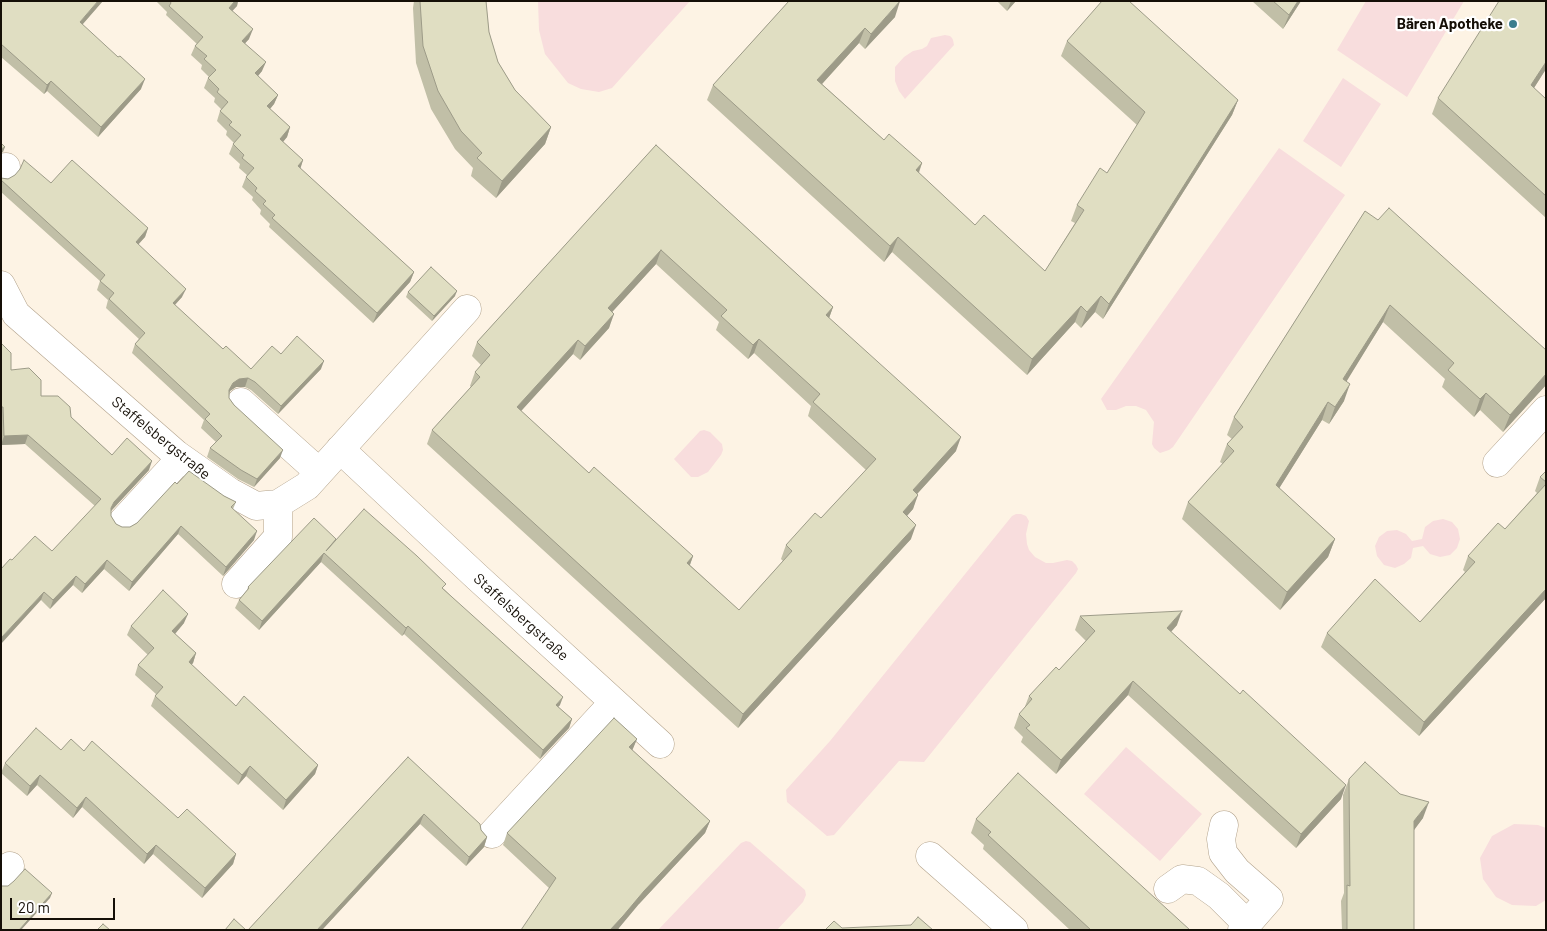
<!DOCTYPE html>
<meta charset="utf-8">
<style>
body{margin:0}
#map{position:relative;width:1547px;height:931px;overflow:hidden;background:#fdf3e4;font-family:Barlow,sans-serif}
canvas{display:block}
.frame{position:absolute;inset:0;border:2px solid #150f07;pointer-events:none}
.scale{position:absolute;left:10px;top:898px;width:105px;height:22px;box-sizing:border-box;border:2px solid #150f07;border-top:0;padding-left:6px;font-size:15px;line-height:18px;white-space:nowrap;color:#150f07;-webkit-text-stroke:4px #fff;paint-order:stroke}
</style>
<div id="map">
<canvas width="1547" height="931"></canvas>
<div class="frame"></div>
<div class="scale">20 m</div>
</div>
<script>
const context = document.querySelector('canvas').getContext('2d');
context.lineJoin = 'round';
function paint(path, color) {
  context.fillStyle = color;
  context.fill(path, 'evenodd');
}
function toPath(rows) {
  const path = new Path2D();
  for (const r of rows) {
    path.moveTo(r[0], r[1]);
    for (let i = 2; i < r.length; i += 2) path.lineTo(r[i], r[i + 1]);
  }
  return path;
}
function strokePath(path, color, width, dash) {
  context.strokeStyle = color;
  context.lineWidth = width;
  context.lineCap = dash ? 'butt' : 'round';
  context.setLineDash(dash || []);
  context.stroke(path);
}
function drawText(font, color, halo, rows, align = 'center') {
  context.font = font + ' Barlow,sans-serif';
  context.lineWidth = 4.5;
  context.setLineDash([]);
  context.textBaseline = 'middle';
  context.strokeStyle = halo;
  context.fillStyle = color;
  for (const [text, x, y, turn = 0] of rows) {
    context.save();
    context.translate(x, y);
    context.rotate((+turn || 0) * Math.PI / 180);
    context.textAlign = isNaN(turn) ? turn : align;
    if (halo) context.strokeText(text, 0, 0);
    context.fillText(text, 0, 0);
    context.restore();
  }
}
const green = toPath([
 [538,1,690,1,612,88,599,92,581,89,568,83,545,54,539,30],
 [1366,1,1464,1,1407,97,1337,50],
 [945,35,950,36,952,38,953,40,954,45,905,99,899,91,895,81,895,67,904,57,913,51,922,49,927,46,931,38],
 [1343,78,1381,104,1341,167,1303,141],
 [1279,148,1345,195,1173,447,1169,450,1160,453,1154,448,1152,444,1154,422,1146,410,1136,406,1126,406,1116,410,1107,410,1101,399],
 [704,430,710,432,722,444,723,450,721,455,708,472,698,477,691,477,674,459,700,431],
 [1016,514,1021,514,1026,516,1029,521,1026,534,1027,544,1029,550,1035,557,1046,563,1053,563,1067,560,1072,561,1076,565,1078,569,1076,573,924,762,899,761,834,835,827,836,787,802,786,790,830,741,1012,516],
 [1443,519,1452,522,1458,529,1460,539,1457,548,1450,555,1440,557,1430,554,1423,546,1413,548,1411,558,1404,564,1395,568,1384,565,1377,556,1375,546,1379,537,1387,531,1397,530,1406,534,1412,541,1422,539,1425,527,1433,521],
 [1126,747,1202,814,1160,861,1084,794],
 [1514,824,1538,825,1546,828,1546,900,1536,906,1512,905,1496,897,1483,879,1480,858,1492,836],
 [746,841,750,842,805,890,806,895,803,902,777,930,658,930,741,843]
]);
const minor = toPath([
 [1,172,6,167],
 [1,285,16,314,176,454,230,492,256,506,278,504,307,486,467,309],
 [241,402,319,472],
 [340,449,477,577,660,744],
 [1497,463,1546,410],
 [123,521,181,458],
 [236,584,278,537,278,504],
 [1224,825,1221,839,1223,853,1237,871,1269,899,1242,930],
 [492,834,614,702],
 [930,856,1014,930],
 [1,876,10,866],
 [1168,889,1182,879,1198,881,1219,896,1247,924]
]);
const wall = toPath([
 [1,1,83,25,141,89,98,137,47,91,44,94,1,57],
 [156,1,238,1,237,6,232,10,249,39,245,43,262,71,258,76,278,95,274,104,270,109,290,127,287,137,283,142,303,160,300,168,414,272,410,282,373,323,269,227,270,224,260,214,261,210,252,200,253,197,242,187,246,177,247,175,239,168,240,164,229,154,233,144,234,143,226,135,227,131,217,121,220,111,222,110,214,102,215,98,204,88,208,78,209,77,201,69,202,65,191,55,195,46,197,44,166,15,167,12],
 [414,1,486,1,489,32,498,62,515,90,551,127,545,144,496,198,471,176,473,168,455,149,431,109,416,63,413,8],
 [789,1,895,17,865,49,859,43,822,84,884,140,922,163,919,173,975,225,1045,271,1075,223,1071,221,1077,205,1107,173,1137,125,1061,56,1067,41,1238,100,1232,115,1103,319,1095,312,1081,328,1075,322,1027,375,892,252,884,262,707,100,713,85],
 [997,1,1016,1,1007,11],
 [1252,1,1301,1,1283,29],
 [1546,1,1546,69,1534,88,1546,99,1546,218,1432,114,1438,98],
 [656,145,833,307,829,318,956,451,917,494,913,509,907,516,911,539,738,728,427,444,432,430,471,387,470,386,475,372,481,365,472,356,477,342],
 [656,264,719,322,716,330,748,359,754,353,811,406,808,416,866,470,821,518,786,545,781,559,783,561,739,610,690,565,693,556,589,473,521,411,573,354,580,360,609,328,612,312],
 [1,178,51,183,148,228,145,237,138,245,182,297,175,305,223,349,251,369,281,354,321,369,278,414,251,390,245,387,236,387,230,391,229,398,234,405,280,458,254,487,238,479,207,457,210,448,216,442,201,428,204,420,132,353,135,344,139,339,106,308,108,300,97,290,100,281,1,192],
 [1365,211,1546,350,1546,385,1503,432,1480,410,1474,417,1442,387,1445,379,1383,322,1346,381,1344,401,1329,424,1322,420,1279,488,1335,539,1328,557,1280,610,1182,519,1188,502,1223,464,1220,462,1227,444,1232,439,1227,435,1234,417],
 [408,292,455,296,432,321,406,297],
 [1,343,11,370,41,396,71,417,112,455,149,470,111,511,111,516,116,524,122,527,130,527,137,523,177,484,224,496,236,502,233,509,254,540,223,576,178,534,129,591,104,569,82,593,73,585,50,609,41,600,12,560,52,551,95,506,25,444,1,445],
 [1546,471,1546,598,1419,736,1321,647,1327,633,1420,622,1465,572,1463,570,1468,556,1505,529,1537,493,1535,491,1540,477],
 [336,540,444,589,560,705,558,707,572,719,569,728,540,759,404,634,402,636,321,562,259,630,235,608,239,600,247,590,248,587],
 [1080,616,1177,625,1171,632,1341,799,1296,848,1128,695,1056,774,1021,742,1023,737,1014,728,1019,714,1024,709,1029,696,1059,670,1086,641,1075,630],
 [184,623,175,634,196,653,193,663,191,665,236,706,318,765,315,774,283,810,246,776,238,785,151,706,155,696,156,694,135,675,138,665,148,655,127,635,131,626],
 [637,739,632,750,710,821,705,833,639,904,549,888,503,845,507,833],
 [61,750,84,751,178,818,236,854,233,864,202,898,153,854,144,864,82,807,73,818,37,785,27,796,1,773,5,763],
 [408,757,481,830,487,837,484,847,466,866,420,824,322,930,248,930],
 [1349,779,1423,818,1414,829,1414,930,1342,930,1341,901,1344,893,1343,795],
 [976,819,1190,930,1070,930,983,849,984,845,971,833]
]);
const shadedWall = toPath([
 [98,1,103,1,76,32,80,22],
 [235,1,238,1,237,6,226,18,229,8],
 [900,1,895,17,865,49,871,34],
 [1011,1,1016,1,1007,11],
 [1298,1,1301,1,1283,29,1289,15],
 [865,28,859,43,812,95,817,80],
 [253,29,249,39,239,50,242,41],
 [266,62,262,71,252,83,255,73],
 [1546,62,1546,69,1525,102,1531,85],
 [145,79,141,89,98,137,101,127],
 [51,81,47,91,44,94,47,85],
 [278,95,274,104,264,116,267,106],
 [1238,100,1232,115,1103,319,1109,304],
 [290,127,287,137,277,149,280,139],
 [551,127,545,144,496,198,502,181],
 [5,147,3,152,1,153,1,149],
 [303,160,300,170,298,166],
 [922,163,916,179,916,170],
 [148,228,145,237,132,251,136,242],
 [898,237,892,252,884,262,890,246],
 [661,250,656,264,603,322,608,308],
 [414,272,410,282,373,323,377,313],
 [186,289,182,297,169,311,173,303],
 [457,291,455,296,432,321,434,316],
 [1101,296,1095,312,1081,328,1087,312],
 [1390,305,1383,322,1337,397,1343,379],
 [1081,306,1075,322,1027,375,1032,359],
 [833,307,828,321,826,315],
 [614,314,609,328,580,360,585,346],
 [759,339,754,353,748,359,753,345],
 [578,340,573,354,512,421,517,407],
 [324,361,321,369,278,414,281,406],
 [1546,374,1546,385,1503,432,1510,415],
 [248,378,245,387,236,387,230,391,226,398,229,390,233,383,239,379],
 [1350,384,1344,401,1329,424,1335,407],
 [1486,393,1480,410,1474,417,1480,399],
 [1328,402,1322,420,1270,503,1276,485],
 [28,435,25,444,1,445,4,436],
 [961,437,956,451,908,504,913,490],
 [283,450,280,458,254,487,257,479],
 [152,461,149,470,111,511,111,508,114,502],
 [918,495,913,509,898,526,903,512],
 [916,525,911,539,738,728,743,714],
 [181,526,178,534,129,591,132,582],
 [257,531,254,540,223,576,226,567],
 [1335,539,1328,557,1280,610,1287,592],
 [324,553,321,562,259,630,262,621],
 [693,556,688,570,687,563],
 [107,560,104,569,82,593,85,584],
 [76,576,73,585,50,609,53,600],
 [1546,589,1546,598,1419,736,1424,722],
 [44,592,41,600,1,644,1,638],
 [1182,611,1177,625,1162,642,1167,628],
 [188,614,184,623,169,641,172,631],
 [408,626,404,634,402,636,406,628],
 [196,653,193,663,185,672,189,662],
 [1133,681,1128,695,1056,774,1061,760],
 [563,697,560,705,552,713,556,705],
 [572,719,569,728,540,759,543,750],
 [637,739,632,751,629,747],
 [318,765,315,774,283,810,286,800],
 [250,766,246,776,238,785,242,775],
 [40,775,37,785,27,796,30,786],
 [1346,785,1341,799,1296,848,1301,834],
 [86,797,82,807,73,818,77,808],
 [1429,802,1423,818,1409,837,1414,821],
 [424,814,420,824,322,930,317,930],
 [710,821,705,833,639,904,619,928,618,930,610,930,644,891],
 [487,837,484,847,466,866,469,857],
 [156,845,153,854,144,864,147,854],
 [236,854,233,864,202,898,205,888],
 [52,893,50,898,21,930,19,930]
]);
const building = toPath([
 [1,1,98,1,80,22,118,57,120,56,145,79,101,127,51,81,47,85,1,44,1,1],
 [170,1,235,1,229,8,253,29,242,41,266,62,255,73,278,95,267,106,290,127,280,139,303,160,298,166,414,272,377,313,272,218,275,215,263,204,266,201,255,191,257,188,246,177,254,168,242,158,244,155,233,144,241,135,229,125,232,122,220,111,228,102,217,92,219,89,208,78,216,70,204,59,207,56,195,46,203,37,169,6,171,3,170,1],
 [420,1,486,1,489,32,498,62,515,90,551,127,502,181,477,158,482,153,461,131,438,91,423,46,420,1],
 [789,1,900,1,871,34,865,28,817,80,884,140,889,134,922,163,916,170,975,225,984,215,1045,271,1084,210,1077,205,1100,168,1107,173,1145,112,1067,41,1102,1,1129,1,1238,100,1109,304,1101,296,1087,312,1081,306,1032,359,898,237,890,246,713,85,789,1],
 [1273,1,1298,1,1289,15,1273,1],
 [1499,1,1546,1,1546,62,1531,85,1546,99,1546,196,1438,98,1499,1],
 [1,143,5,147,1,149,1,143],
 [656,145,833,307,826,315,961,437,913,490,918,495,903,512,916,525,743,714,432,430,480,377,475,372,490,355,477,342,656,145],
 [661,250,727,310,721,316,753,345,759,339,820,394,813,402,876,459,821,518,815,513,786,545,792,551,739,610,687,563,693,556,594,467,589,473,517,407,578,340,585,346,614,314,608,308,661,250],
 [24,160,51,183,72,160,148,228,136,242,186,289,173,303,223,349,226,346,251,369,272,346,281,354,297,336,324,361,281,406,255,382,248,378,239,379,233,383,229,390,229,398,234,405,283,450,257,479,241,470,210,448,222,436,205,419,210,414,135,344,145,333,109,299,114,293,100,281,105,275,1,180,1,178,8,179,15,175,20,169,24,160],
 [1389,208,1546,350,1546,374,1510,415,1486,393,1480,399,1448,370,1454,363,1390,305,1343,379,1350,384,1335,407,1328,402,1276,485,1335,539,1287,592,1188,502,1234,451,1227,444,1243,427,1234,417,1365,211,1378,220,1389,208],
 [431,267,457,291,434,316,408,292,431,267],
 [1,343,11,353,11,370,29,368,41,380,41,396,58,396,70,407,71,417,112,455,127,438,152,461,114,502,111,508,111,516,116,524,122,527,130,527,137,523,175,482,177,484,189,471,224,496,236,502,231,507,257,531,226,567,181,526,132,582,107,560,85,584,76,576,53,600,44,592,1,638,1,569,10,559,12,560,35,536,52,551,101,499,28,435,4,436,3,407,1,407,1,343],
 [1546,471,1546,482,1540,477,1546,471],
 [1546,484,1546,589,1424,722,1327,633,1375,579,1420,622,1475,562,1468,556,1498,523,1505,529,1546,484],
 [364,509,417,556,446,584,442,588,563,697,556,705,572,719,543,750,408,626,406,628,324,553,262,621,239,600,249,588,248,587,314,518,336,539,326,551,364,509],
 [163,590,188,614,172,631,196,653,189,662,236,706,244,696,318,765,286,800,250,766,242,775,155,696,163,687,138,665,154,648,131,626,163,590],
 [1182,611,1167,628,1240,694,1243,690,1346,785,1301,834,1133,681,1061,760,1026,728,1030,725,1019,714,1032,699,1029,696,1056,667,1059,670,1095,631,1080,616,1182,611],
 [614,718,637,739,629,747,710,821,644,891,623,916,610,930,521,930,556,878,507,833,614,718],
 [36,728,61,750,71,739,84,751,92,741,178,818,187,809,236,854,205,888,156,845,147,854,86,797,77,808,40,775,30,786,5,763,36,728],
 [408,757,480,824,481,830,487,837,469,857,424,814,317,930,248,930,408,757],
 [1365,762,1400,794,1429,802,1414,821,1414,930,1347,930,1347,885,1350,886,1349,779,1365,762],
 [1018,773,1190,930,1091,930,988,835,991,832,976,819,1018,773],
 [25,869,52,893,19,930,1,930,1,886,8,886,14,881,25,869],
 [918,917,933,930,825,930,834,921,842,928,911,925,918,917],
 [234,919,246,930,225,930,234,919],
 [103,924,110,930,97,930,103,924]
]);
const markers = [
 [1513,24,5,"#3b7d8e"]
];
const poiNames = [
 ["Bären Apotheke",1503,24]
];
const streetNames = [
 ["Staffelsbergstraße",161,438,39],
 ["Staffelsbergstraße",521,617,42]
];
paint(green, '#f8dddd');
strokePath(minor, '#b1a18a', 29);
strokePath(minor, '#fff', 28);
paint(wall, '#c1bfa7');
paint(shadedWall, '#9d9b88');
paint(building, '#e0dec2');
strokePath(building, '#9d9b88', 1);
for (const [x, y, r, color] of markers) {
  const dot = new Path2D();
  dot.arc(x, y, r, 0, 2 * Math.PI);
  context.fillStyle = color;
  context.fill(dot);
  strokePath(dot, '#fff', 2);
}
drawText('bold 15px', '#150f07', '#fff', poiNames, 'right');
drawText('15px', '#150f07', '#fff', streetNames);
</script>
